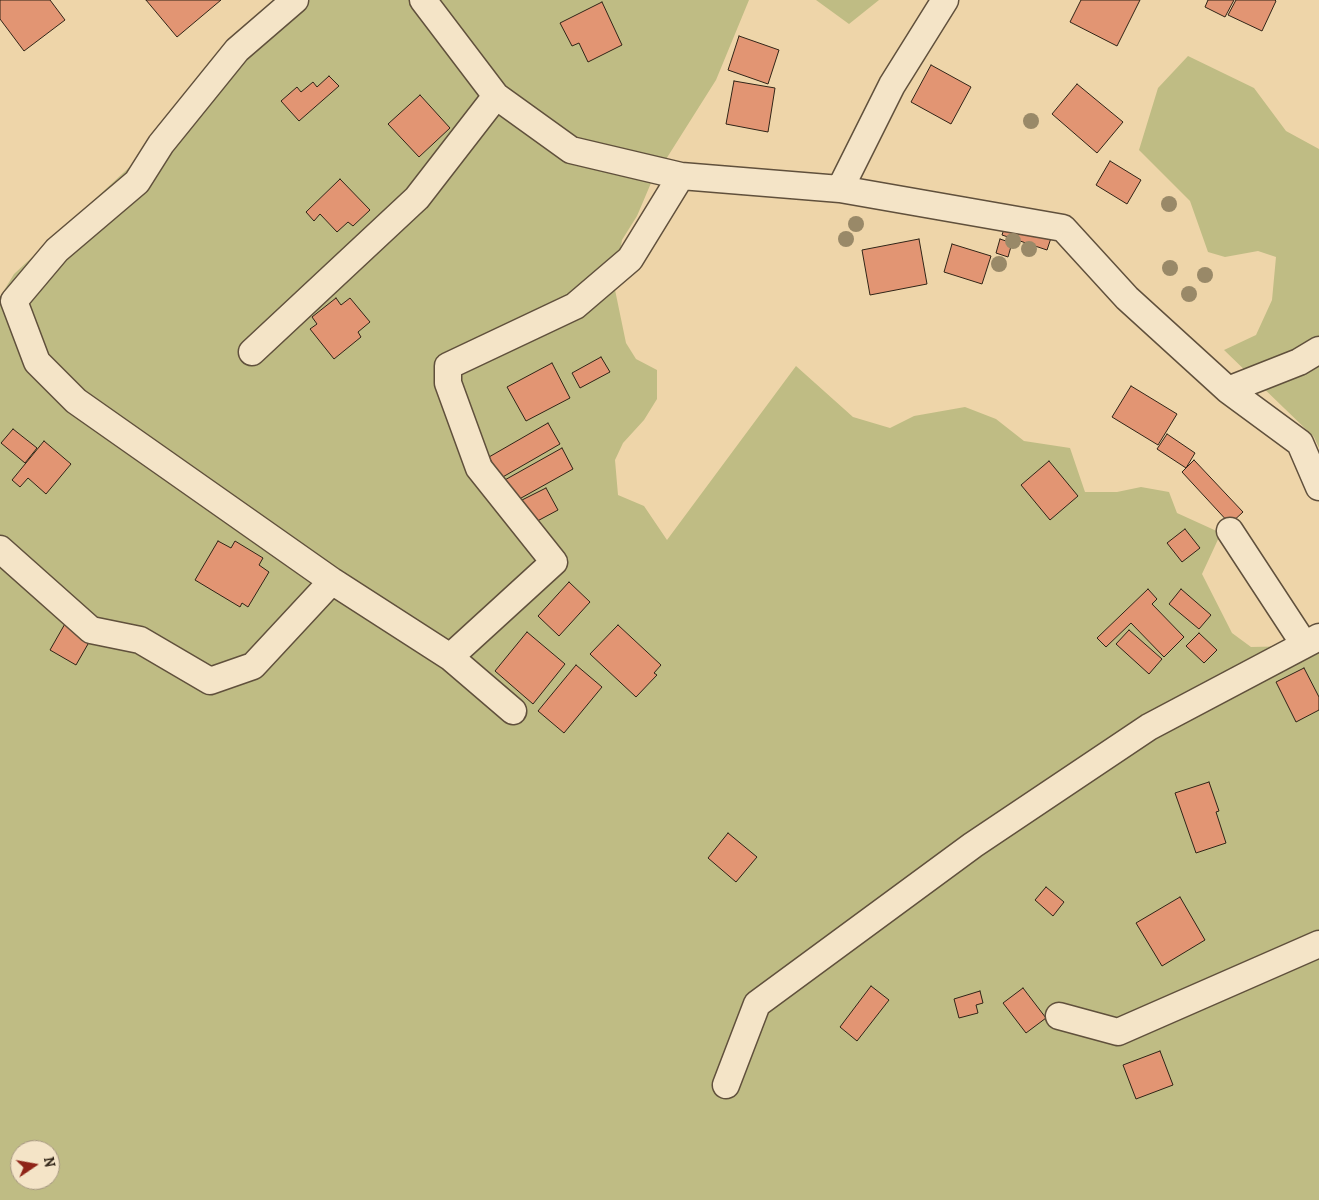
<!DOCTYPE html>
<style>
body{margin:0}
#map{position:relative;width:1319px;height:1200px;overflow:hidden;background:#eed5a9;font-family:Alegreya,serif}
canvas{display:block}
.north{position:absolute;left:10px;top:1140px;width:50px;height:50px;box-sizing:border-box;background:#f4e4c7;border:1px solid #a69781;border-radius:50%;rotate:78deg;font-size:14px;font-weight:700;line-height:20px;text-align:center;color:#302417}
.north::after{content:'';display:block;margin:auto;width:18px;height:22px;background:#8f2418;clip-path:polygon(50% 0,100% 100%,50% 72%,0 100%)}
</style>
<div id="map">
<canvas width="1319" height="1200"></canvas>
<div class="north">N</div>
</div>
<script>
const context = document.querySelector('canvas').getContext('2d');
context.lineJoin = 'round';
function paint(path, color) {
  context.fillStyle = color;
  context.fill(path, 'evenodd');
}
function toPath(rows) {
  const path = new Path2D();
  for (const r of rows) {
    path.moveTo(r[0], r[1]);
    for (let i = 2; i < r.length; i += 2) path.lineTo(r[i], r[i + 1]);
  }
  return path;
}
function strokePath(path, color, width, dash) {
  context.strokeStyle = color;
  context.lineWidth = width;
  context.lineCap = dash ? 'butt' : 'round';
  context.setLineDash(dash || []);
  context.stroke(path);
}
const green = toPath([
 [310,0,749,0,716,80,651,183,637,216,622,240,614,285,626,343,636,359,657,370,657,399,644,420,623,443,615,460,618,495,644,506,667,540,796,366,853,417,890,428,914,416,965,407,996,419,1024,441,1070,448,1085,492,1117,492,1141,487,1169,492,1177,513,1221,533,1202,574,1232,633,1251,647,1298,646,1319,630,1319,1200,0,1200,0,297,14,274],
 [20,1150,50,1150,50,1180,20,1180],
 [816,0,879,0,849,24],
 [1188,56,1254,88,1286,131,1319,149,1319,448,1314,437,1224,350,1256,335,1272,300,1276,257,1258,251,1225,257,1208,252,1190,201,1139,150,1158,88]
]);
const building = toPath([
 [0,0,50,0,65,20,24,51,0,19,0,0],
 [146,0,221,0,177,37,146,0],
 [1081,0,1140,0,1117,46,1070,22,1081,0],
 [1208,0,1234,0,1225,17,1205,7,1208,0],
 [1236,0,1275,0,1276,1,1262,31,1228,15,1236,0],
 [602,2,622,45,588,62,579,43,572,46,560,23,602,2],
 [739,36,779,50,768,84,728,70,739,36],
 [931,65,971,87,951,124,911,102,931,65],
 [329,76,339,86,299,121,281,101,297,87,301,92,313,82,317,87,329,76],
 [734,81,775,88,768,132,726,124,734,81],
 [1077,84,1123,122,1097,153,1052,114,1077,84],
 [420,95,450,128,419,157,388,124,420,95],
 [1110,161,1141,180,1127,204,1096,185,1110,161],
 [340,179,370,210,353,226,348,222,337,232,320,214,314,221,306,212,340,179],
 [1006,223,1051,238,1047,250,1002,235,1006,223],
 [919,239,927,284,870,295,862,250,919,239],
 [1000,239,1012,243,1008,257,996,253,1000,239],
 [952,244,991,256,982,284,944,272,952,244],
 [336,298,341,305,350,298,370,322,358,332,361,337,334,359,310,329,317,324,312,317,336,298],
 [601,357,610,372,580,388,572,373,601,357],
 [552,363,570,398,526,421,507,387,552,363],
 [1131,386,1177,414,1158,445,1112,417,1131,386],
 [548,423,560,444,501,478,489,457,548,423],
 [13,429,37,448,25,463,1,443,13,429],
 [1167,434,1195,453,1186,468,1157,449,1167,434],
 [44,441,71,464,46,494,28,478,20,487,12,480,44,441],
 [562,448,573,469,514,502,503,481,562,448],
 [1194,460,1243,512,1230,524,1182,472,1194,460],
 [1049,461,1078,496,1050,520,1021,485,1049,461],
 [546,488,558,510,528,526,516,503,546,488],
 [1185,529,1200,548,1182,562,1167,543,1185,529],
 [218,541,231,548,235,541,263,558,259,565,269,572,248,607,242,603,240,607,195,580,218,541],
 [569,582,590,602,559,636,538,616,569,582],
 [1148,589,1157,599,1152,604,1184,637,1164,657,1131,623,1106,647,1097,638,1148,589],
 [1181,589,1211,615,1199,629,1169,604,1181,589],
 [66,622,92,637,76,665,50,650,66,622],
 [618,625,661,665,654,673,657,675,636,697,590,654,618,625],
 [1129,630,1162,659,1149,674,1116,644,1129,630],
 [527,632,565,664,533,704,495,671,527,632],
 [1199,633,1217,650,1204,663,1186,646,1199,633],
 [576,665,602,687,564,733,538,711,576,665],
 [1304,668,1319,697,1319,710,1296,722,1276,682,1304,668],
 [1209,782,1219,811,1216,812,1226,843,1196,853,1175,793,1209,782],
 [728,833,757,857,736,882,708,858,728,833],
 [1046,887,1064,902,1053,916,1035,900,1046,887],
 [1180,897,1205,940,1162,966,1136,923,1180,897],
 [871,986,889,1000,857,1041,840,1027,871,986],
 [1023,988,1046,1018,1026,1033,1003,1003,1023,988],
 [980,991,983,1003,976,1005,978,1013,959,1018,954,999,980,991],
 [1160,1051,1173,1085,1136,1099,1123,1065,1160,1051]
]);
const minor = toPath([
 [295,0,237,50,161,144,137,182,57,250,14,301,37,362,76,401,332,581,450,657,513,711],
 [423,0,496,96,571,150,681,176,840,189,1063,228,1127,298,1228,390,1299,362,1319,350],
 [840,189,892,85,945,0],
 [252,352,417,198,496,96],
 [1228,390,1300,443,1319,487],
 [1230,531,1304,644],
 [0,549,91,630,140,640,210,681,253,666,332,581],
 [450,657,554,562,479,468,448,383,448,366,575,306,630,259,681,176],
 [1059,1016,1118,1032,1319,944],
 [726,1085,757,1004,973,845,1149,727,1319,637]
]);
const trees = [
 [1031,121],
 [1169,204],
 [856,224],
 [846,239],
 [1013,241],
 [1029,249],
 [999,264],
 [1170,268],
 [1205,275],
 [1189,294]
];
paint(green, '#bfbc84');
paint(building, '#e29573');
strokePath(building, '#302417', 1);
strokePath(minor, '#60503c', 29);
strokePath(minor, '#f4e4c7', 26);
context.fillStyle = '#998968';
for (const [x, y] of trees) {
  context.beginPath();
  context.arc(x, y, 8, 0, 2 * Math.PI);
  context.fill();
}
</script>
